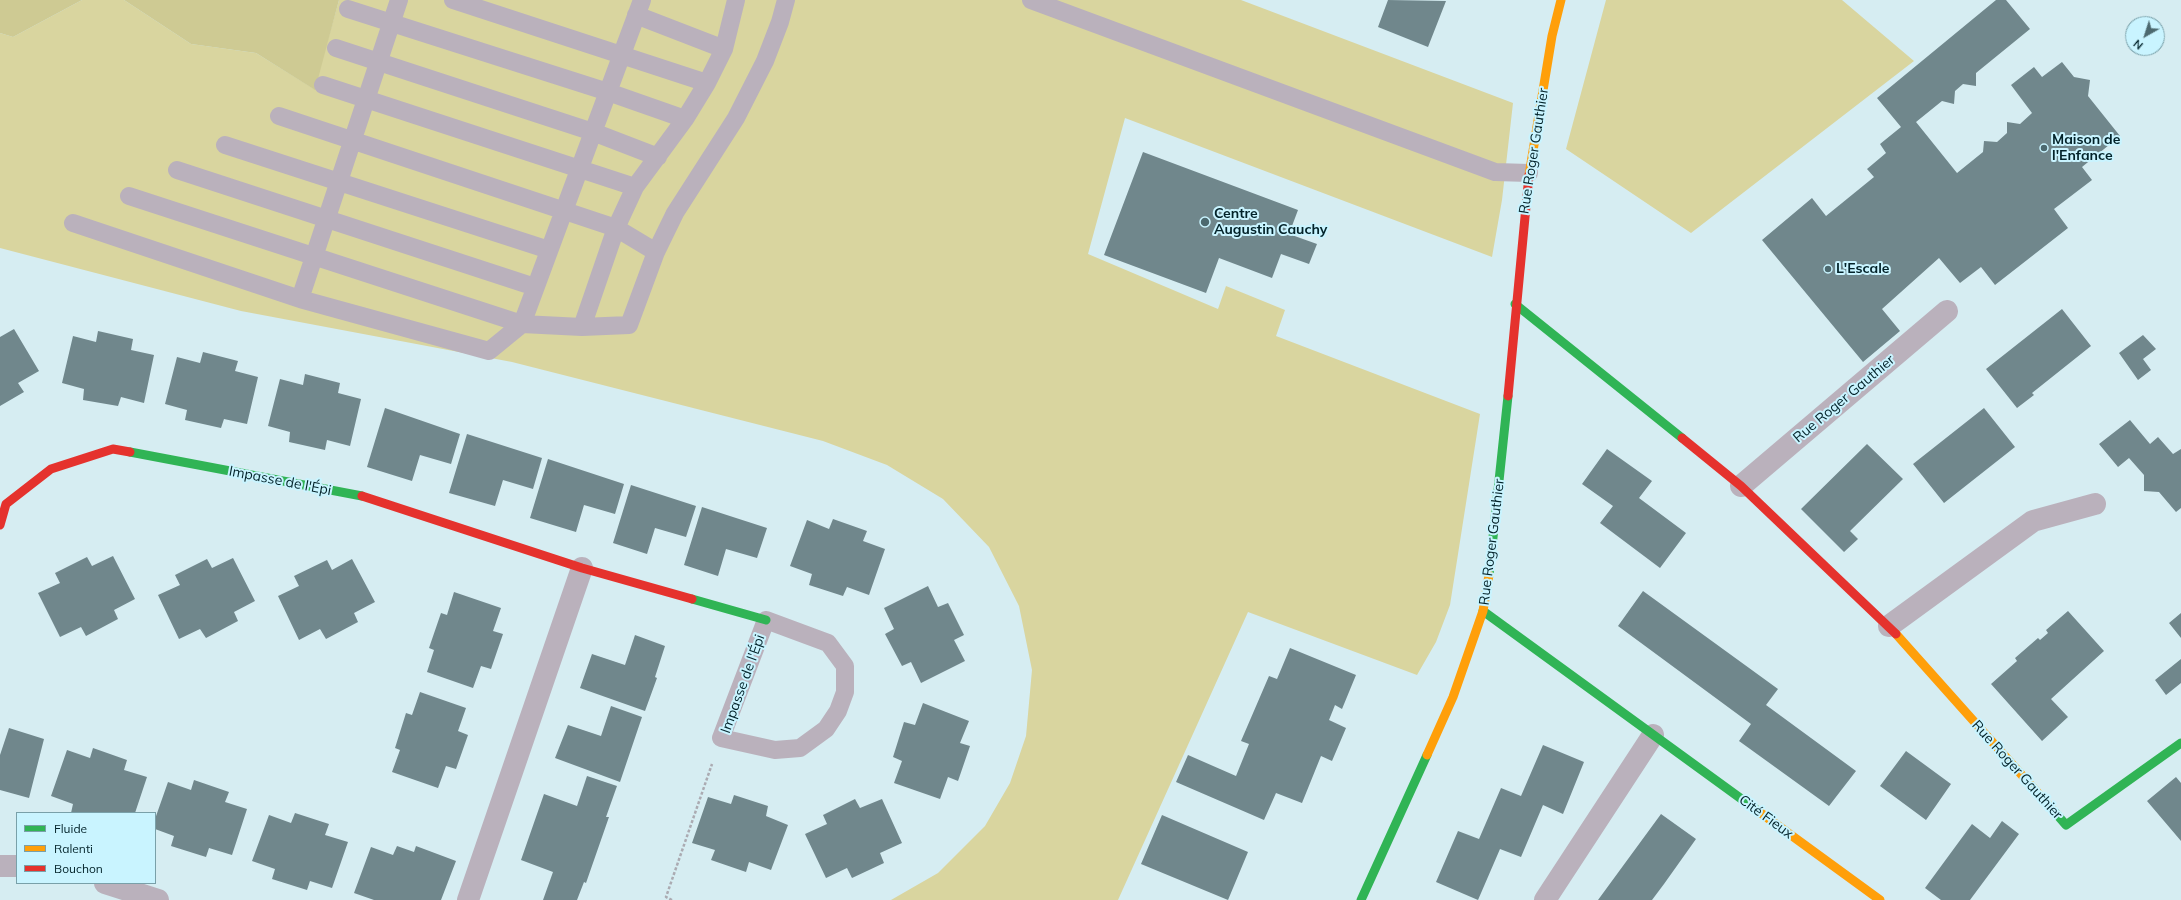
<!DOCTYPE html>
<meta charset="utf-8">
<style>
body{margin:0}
#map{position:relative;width:2181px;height:900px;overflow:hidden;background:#d6edf2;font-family:Mulish,sans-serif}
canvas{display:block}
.legend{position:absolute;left:16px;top:812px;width:140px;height:72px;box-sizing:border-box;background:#c9f4ff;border:1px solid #79a0a9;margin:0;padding:5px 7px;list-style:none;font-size:12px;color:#022229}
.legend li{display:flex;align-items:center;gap:8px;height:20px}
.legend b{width:20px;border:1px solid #79a0a9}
.north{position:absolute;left:2125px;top:16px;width:40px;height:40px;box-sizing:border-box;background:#c9f4ff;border:1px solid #79a0a9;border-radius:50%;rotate:219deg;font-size:11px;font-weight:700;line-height:16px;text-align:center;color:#022229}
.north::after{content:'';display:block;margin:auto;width:14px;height:18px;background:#4c696f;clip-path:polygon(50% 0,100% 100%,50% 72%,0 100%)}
</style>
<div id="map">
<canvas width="2181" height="900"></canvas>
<ul class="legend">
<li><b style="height:5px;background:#30b455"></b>Fluide</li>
<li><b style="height:5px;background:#ff9f0a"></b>Ralenti</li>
<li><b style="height:5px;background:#e5322d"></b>Bouchon</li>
</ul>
<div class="north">N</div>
</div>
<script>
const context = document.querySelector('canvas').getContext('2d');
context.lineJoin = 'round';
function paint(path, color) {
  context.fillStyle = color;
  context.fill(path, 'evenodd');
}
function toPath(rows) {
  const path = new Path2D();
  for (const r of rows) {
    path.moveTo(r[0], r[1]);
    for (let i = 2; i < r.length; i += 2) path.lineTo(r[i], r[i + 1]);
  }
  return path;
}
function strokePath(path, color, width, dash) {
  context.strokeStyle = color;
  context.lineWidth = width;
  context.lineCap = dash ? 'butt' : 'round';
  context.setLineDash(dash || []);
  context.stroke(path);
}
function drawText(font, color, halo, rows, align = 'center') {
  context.font = font + ' Mulish,sans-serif';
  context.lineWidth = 4;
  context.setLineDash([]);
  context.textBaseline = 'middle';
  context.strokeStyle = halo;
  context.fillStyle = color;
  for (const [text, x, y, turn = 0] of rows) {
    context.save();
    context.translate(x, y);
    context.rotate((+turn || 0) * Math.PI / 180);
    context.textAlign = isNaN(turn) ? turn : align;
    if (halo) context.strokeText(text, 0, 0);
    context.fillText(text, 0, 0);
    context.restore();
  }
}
const green = toPath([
 [82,0,124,0,191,44,256,53,314,89,339,0,1241,0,1513,103,1502,200,1492,257,1125,118,1088,254,1218,309,1226,286,1285,310,1276,336,1480,414,1450,605,1436,642,1417,675,1248,612,1118,900,891,900,938,873,985,826,1010,783,1026,736,1032,670,1019,606,989,547,943,499,887,465,823,441,512,362,241,311,0,248,0,33,13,37],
 [1606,0,1842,0,1914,61,1691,233,1566,149]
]);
const forest = toPath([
 [0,0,82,0,13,37,0,33],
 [124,0,339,0,315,90,256,53,191,44]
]);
const building = toPath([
 [1388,0,1446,1,1428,47,1378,27],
 [1996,0,2006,0,2030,29,1976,73,1976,86,1963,84,1955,91,1954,104,1942,101,1916,122,1957,173,1983,152,1984,141,1997,142,2007,133,2007,122,2020,124,2032,113,2011,85,2034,67,2042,77,2062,62,2074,77,2090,80,2088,96,2120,136,2082,167,2092,180,2054,209,2068,228,1995,285,1981,267,1960,283,1939,258,1882,309,1900,331,1863,362,1762,240,1812,198,1826,216,1874,177,1867,169,1886,153,1880,144,1901,127,1877,98],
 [1143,152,1298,210,1289,234,1317,244,1309,264,1281,254,1272,278,1219,258,1206,293,1104,255],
 [2062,309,2091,346,2032,393,2034,395,2017,408,1986,369],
 [14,329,39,371,18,383,24,392,0,406,0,337],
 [98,331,133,339,131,350,154,355,144,403,121,397,118,406,83,400,84,389,62,383,73,336,96,342],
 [2143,335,2156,349,2143,359,2151,370,2138,380,2119,353],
 [203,352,238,361,235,371,258,377,247,424,224,419,221,428,185,420,187,410,165,404,177,357,200,363],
 [305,374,340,383,338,393,361,399,350,446,327,440,325,450,289,442,290,432,268,426,280,379,303,385],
 [385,408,460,434,451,464,420,455,412,481,367,467],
 [1984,408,2015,447,1944,503,1913,464],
 [2130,420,2150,444,2158,437,2173,454,2181,449,2181,508,2176,512,2159,492,2144,491,2144,475,2129,458,2118,467,2099,444],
 [467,434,542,458,533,489,503,480,495,506,449,493],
 [1867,444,1903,479,1850,531,1858,539,1844,552,1801,509],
 [1607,449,1652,481,1639,498,1686,533,1660,568,1600,523,1613,506,1582,484],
 [548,459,624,484,615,514,584,505,576,532,530,518],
 [631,485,696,506,686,537,655,528,647,554,613,543],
 [702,507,767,528,757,558,726,549,718,576,684,565],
 [833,519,867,531,863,541,885,549,869,595,847,587,843,596,809,585,812,574,790,566,807,520,829,529],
 [113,556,135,599,114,610,118,619,86,636,81,627,60,637,38,593,60,583,55,573,87,557,92,566],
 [233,558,255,601,234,612,238,621,206,638,200,629,179,639,158,595,180,585,175,575,207,559,212,568],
 [352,559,375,602,354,613,358,622,326,639,320,629,299,640,278,596,299,586,294,576,327,560,332,570],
 [928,586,938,607,948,603,964,635,954,640,965,661,921,683,911,662,902,666,885,634,894,629,884,608],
 [1643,591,1778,689,1766,705,1856,771,1829,806,1739,741,1751,724,1618,626],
 [454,592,501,608,493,631,503,634,491,669,481,666,473,688,427,672,434,650,429,648,441,613,447,615],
 [2068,611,2104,651,2051,699,2068,717,2042,741,1991,684,2017,661,2015,658,2038,638,2040,640,2048,633,2046,630],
 [2181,613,2181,638,2169,623],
 [635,635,665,646,655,677,657,678,645,711,580,688,592,654,625,665],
 [1290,648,1356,675,1342,709,1335,705,1329,720,1346,728,1332,761,1321,756,1302,803,1276,793,1264,820,1176,782,1188,755,1236,776,1249,744,1241,741,1269,676,1277,679],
 [2181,659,2181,683,2166,695,2155,680],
 [420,692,466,708,458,731,468,735,456,769,446,766,438,788,392,772,400,750,395,748,406,713,412,715],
 [923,703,969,721,960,743,970,746,958,781,948,777,940,799,894,783,902,761,893,757,904,722,915,725],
 [611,706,642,717,620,782,555,758,568,725,601,736],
 [9,728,44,739,29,798,0,790,0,755],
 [1543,745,1584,762,1563,814,1543,805,1521,857,1500,849,1478,900,1436,882,1458,831,1479,839,1501,788,1521,796],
 [93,748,127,760,124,770,147,777,135,813,71,813,73,804,51,796,67,750,90,758],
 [1906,751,1951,784,1926,820,1880,786],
 [587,776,617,786,606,817,609,817,586,883,584,882,577,900,543,900,553,872,521,860,544,794,577,806],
 [2176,777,2181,783,2181,841,2147,801],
 [194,780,229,792,225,802,247,809,232,855,209,848,206,857,171,846,174,836,155,829,155,819,168,782,191,790],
 [734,795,768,806,766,816,788,825,771,870,749,862,746,872,711,860,715,850,692,843,708,797,731,804],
 [855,799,860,808,882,799,902,843,880,853,884,863,852,878,847,868,826,878,805,834,827,824,823,815],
 [295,813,329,824,325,835,348,842,332,888,310,881,307,890,272,879,275,869,252,861,269,815,291,823],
 [1661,814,1696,839,1664,884,1652,900,1598,900],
 [1162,815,1248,852,1228,900,1141,864],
 [2002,821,2019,834,1970,900,1941,900,1925,888,1972,824,1990,838],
 [397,846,414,852,416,846,456,861,441,900,374,900,354,893,371,847,393,855]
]);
const path = toPath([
 [672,900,666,897,712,764]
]);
const lane = toPath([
 [399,0,300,299,489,351,522,324,642,0],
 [453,0,707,83],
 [1031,0,1495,172,1529,173],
 [348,9,608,92,685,119],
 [636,15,724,49],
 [336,48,593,132,658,157],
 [323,85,635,187],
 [279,116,616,228,656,252,629,325,582,327],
 [225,145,549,250],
 [177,170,535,287],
 [129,196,522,324,582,327,616,228,635,187,685,119,707,83,724,49,736,0],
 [73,223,300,299],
 [656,252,675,213,736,118,765,61,780,22,786,0],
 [766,620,828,643,845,666,845,692,838,711,826,729,800,748,775,750,721,738,766,620]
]);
const street = toPath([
 [1741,486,1947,311],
 [1889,626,2033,521,2095,504],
 [0,866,17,866],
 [105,883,158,900],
 [468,900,582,568],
 [1545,900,1653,735]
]);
const fast = toPath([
 [1515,304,1682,438],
 [130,452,362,496],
 [1489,575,1508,396],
 [692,599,766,620],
 [1483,611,1758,811],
 [2053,810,2066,825,2181,743],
 [1361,900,1427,755]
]);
const slow = toPath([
 [1529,175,1552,36,1561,0],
 [1896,634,2053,810],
 [1427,755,1453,697,1483,611,1489,575],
 [1758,811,1880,900]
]);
const jam = toPath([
 [1508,396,1529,175],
 [1682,438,1741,486,1896,634],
 [362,496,582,568,692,599],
 [0,525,6,504,51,469,113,449,130,452]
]);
const markers = [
 [2044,148,4,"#4c696f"],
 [1205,222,5,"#4c696f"],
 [1828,269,4,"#4c696f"]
];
const poiNames = [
 ["Maison de",2052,140],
 ["l'Enfance",2052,156],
 ["Centre",1214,214],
 ["Augustin Cauchy",1214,230],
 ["L'Escale",1836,269]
];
const streetNames = [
 ["Rue Roger Gauthier",1534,151,-81],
 ["Rue Roger Gauthier",1844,399,-40],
 ["Impasse de l'Épi",280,481,11],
 ["Rue Roger Gauthier",1492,542,-83],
 ["Impasse de l'Épi",743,684,-70],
 ["Rue Roger Gauthier",2017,770,48],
 ["Cité Fieux",1766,817,36]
];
paint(green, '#d9d59f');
paint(forest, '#ceca93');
paint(building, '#70878c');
strokePath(path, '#ababb2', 2.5, [3, 2]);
strokePath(lane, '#bab1bc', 18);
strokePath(street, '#bab1bc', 22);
strokePath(fast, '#30b455', 9);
strokePath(slow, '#ff9f0a', 9);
strokePath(jam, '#e5322d', 9);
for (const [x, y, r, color] of markers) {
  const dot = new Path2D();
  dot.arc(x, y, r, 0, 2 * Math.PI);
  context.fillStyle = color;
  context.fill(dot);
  strokePath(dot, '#c9f4ff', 1.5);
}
drawText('bold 14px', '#022229', '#c9f4ff', poiNames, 'left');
drawText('14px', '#022229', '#c9f4ff', streetNames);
</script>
